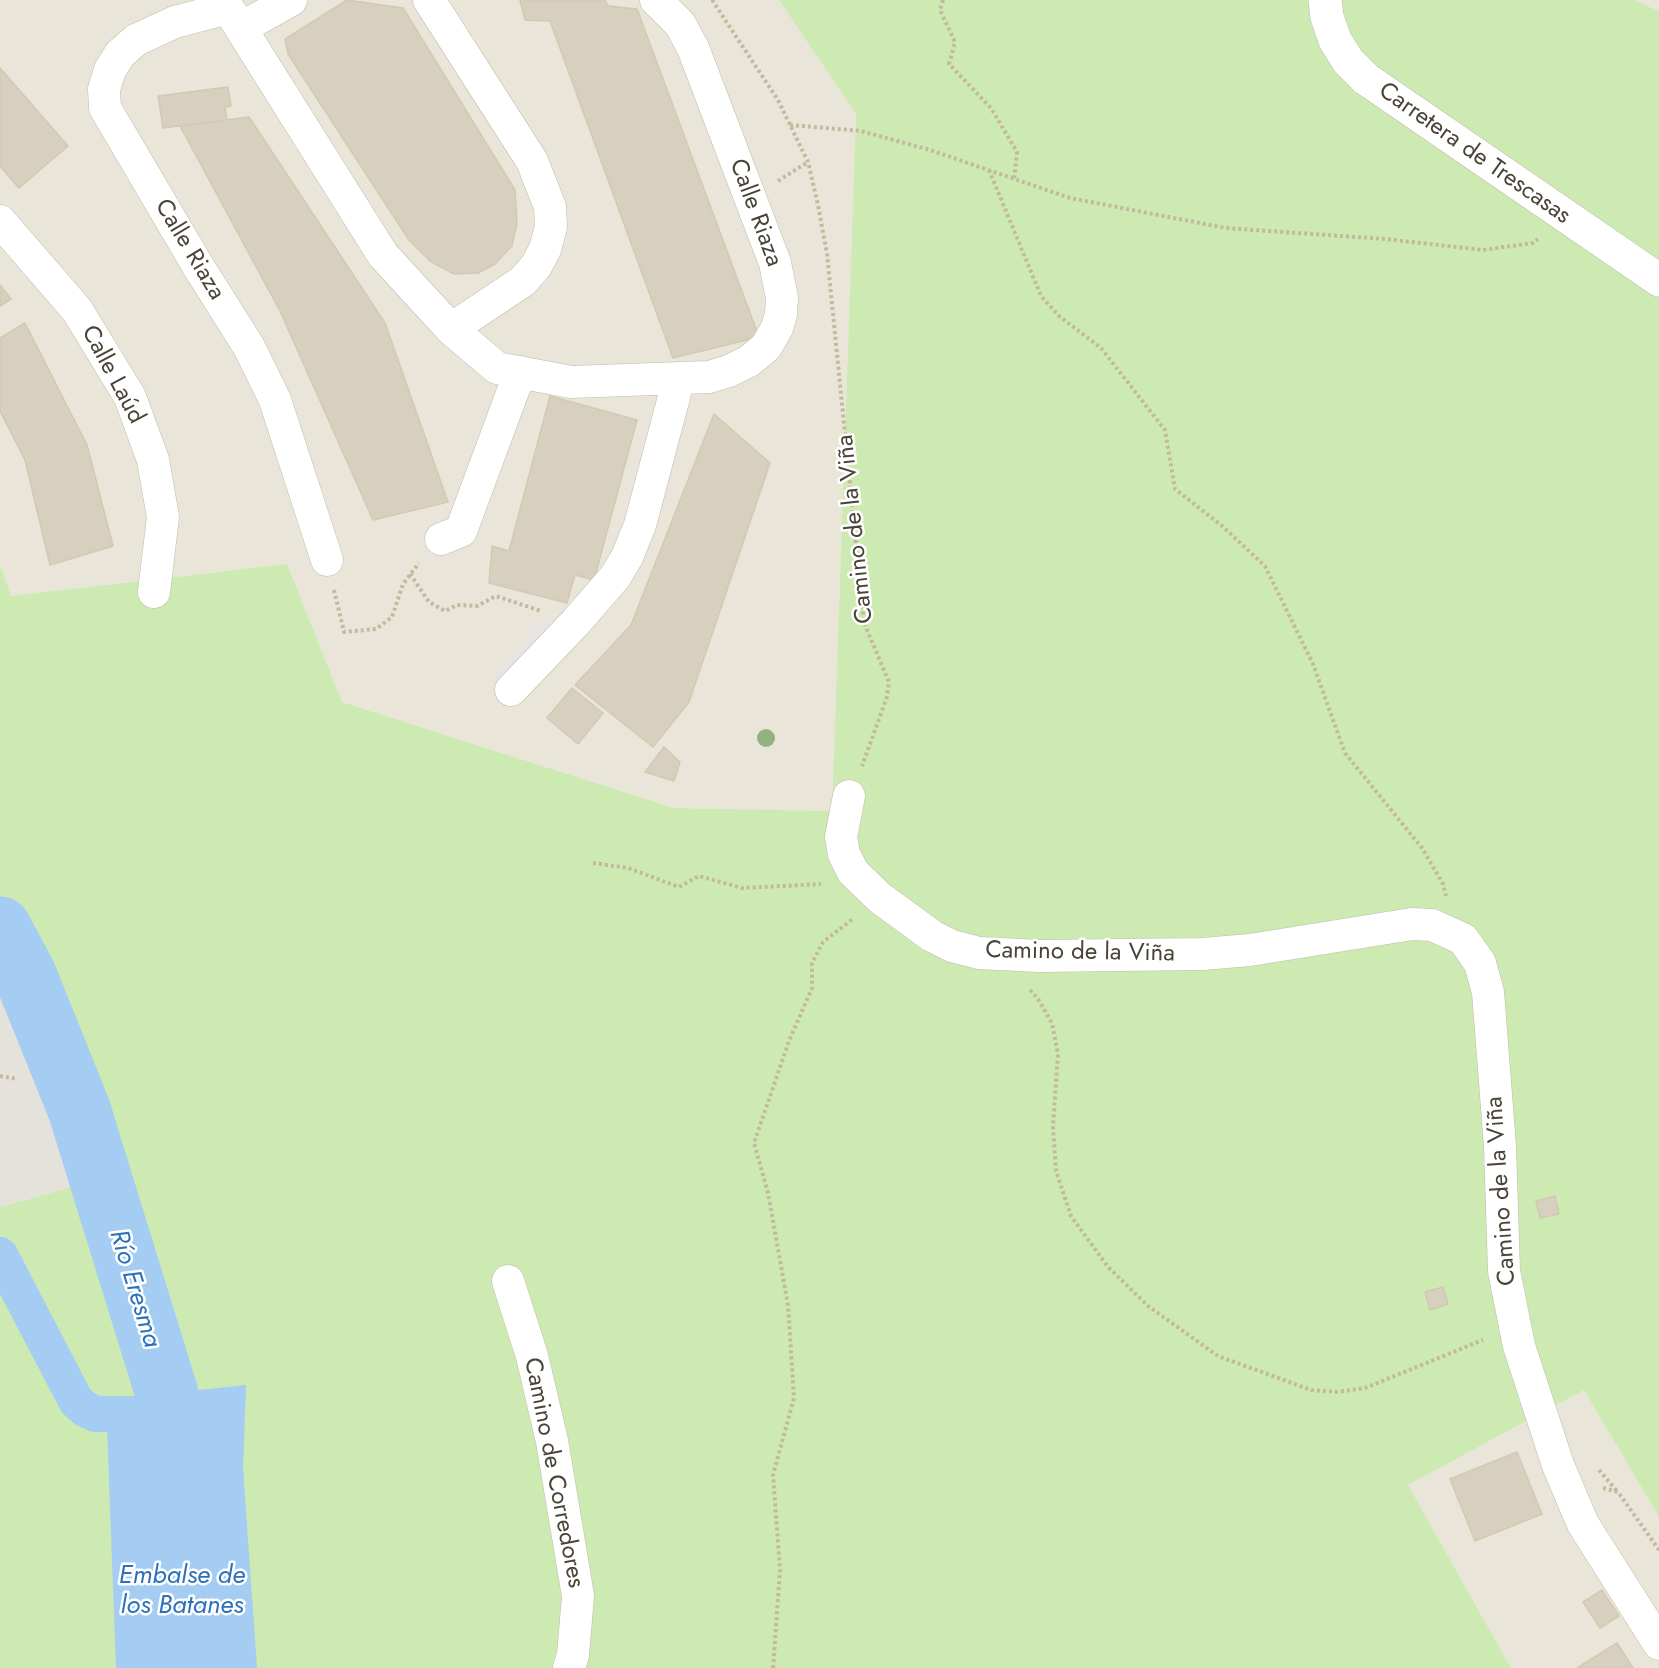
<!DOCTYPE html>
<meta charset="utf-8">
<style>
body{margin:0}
canvas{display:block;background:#f5f3ea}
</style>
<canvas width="1659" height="1668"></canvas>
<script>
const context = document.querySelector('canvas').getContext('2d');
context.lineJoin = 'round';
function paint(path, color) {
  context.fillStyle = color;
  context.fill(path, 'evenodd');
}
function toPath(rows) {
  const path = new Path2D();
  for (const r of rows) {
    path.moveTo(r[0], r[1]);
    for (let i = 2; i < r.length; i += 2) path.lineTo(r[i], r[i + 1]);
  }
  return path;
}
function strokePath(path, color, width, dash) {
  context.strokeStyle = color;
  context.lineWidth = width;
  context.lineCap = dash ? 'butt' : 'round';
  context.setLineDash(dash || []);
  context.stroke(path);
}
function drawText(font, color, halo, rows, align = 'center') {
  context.font = font + ' Jost,sans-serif';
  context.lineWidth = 5;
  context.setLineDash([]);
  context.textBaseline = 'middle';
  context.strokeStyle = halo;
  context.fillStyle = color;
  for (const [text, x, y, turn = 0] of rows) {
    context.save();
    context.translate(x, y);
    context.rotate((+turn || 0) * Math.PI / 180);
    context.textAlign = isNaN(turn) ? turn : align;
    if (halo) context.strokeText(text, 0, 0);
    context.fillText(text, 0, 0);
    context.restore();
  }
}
const residential = toPath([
 [0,0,779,0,856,113,832,811,674,808,342,702,287,564,11,596,0,564],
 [1634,0,1659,0,1659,11],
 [1584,1390,1659,1517,1659,1668,1511,1668,1408,1485]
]);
const industrial = toPath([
 [0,957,44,1050,73,1126,89,1182,0,1207]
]);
const green = toPath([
 [779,0,1634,0,1659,11,1659,1517,1584,1390,1408,1485,1511,1668,0,1668,0,1207,89,1182,73,1126,44,1050,0,957,0,564,11,596,287,564,342,702,674,808,832,811,856,114]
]);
const parking = toPath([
 [541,618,565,626,508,688,493,675]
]);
const water = toPath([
 [246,1385,243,1468,257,1668,116,1668,106,1400]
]);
const canal = toPath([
 [0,1255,76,1401,85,1409,96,1414,154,1414]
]);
const river = toPath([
 [0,928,25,975,79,1109,167,1394,179,1479]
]);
const building = toPath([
 [347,0,403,8,515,190,517,223,512,246,495,264,478,273,454,274,430,261,409,240,288,54,285,39,347,0],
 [520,0,605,0,608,6,637,9,759,337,673,358,550,21,525,20,520,0],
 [0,68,68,146,19,188,0,166,0,68],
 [228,87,231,106,225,107,227,120,163,128,158,96,228,87],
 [249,117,385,323,448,502,373,520,280,311,180,126,249,117],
 [0,285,11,299,0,306,0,285],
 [25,323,87,445,113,546,50,565,25,460,0,411,0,338,25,323],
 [550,396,637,420,594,580,575,575,567,603,489,583,492,546,509,551,550,396],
 [714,414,770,463,689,702,653,747,575,685,631,625,714,414],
 [572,688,603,713,578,744,547,718,572,688],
 [664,747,680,762,674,781,645,772,664,747],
 [1555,1196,1559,1214,1540,1218,1536,1201,1555,1196],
 [1443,1287,1448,1304,1430,1310,1425,1292,1443,1287],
 [1517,1452,1542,1514,1475,1541,1450,1479,1517,1452],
 [1602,1590,1619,1616,1600,1628,1583,1602,1602,1590],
 [1617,1643,1633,1668,1577,1668,1617,1643]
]);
const path = toPath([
 [712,0,778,100,808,162,818,205,827,254,864,623,889,682,887,697,862,766],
 [943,0,940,10,955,42,949,64,991,108,1017,152,1014,179],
 [790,125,861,131,930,150,1070,198,1226,228,1385,239,1483,250,1533,243,1538,239],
 [989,170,1041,296,1059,316,1101,348,1165,430,1175,489,1221,525,1265,566,1313,664,1345,753,1422,848,1443,884,1446,896],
 [778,181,808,162],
 [410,574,429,602,445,611,457,605,477,606,496,596,541,611],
 [334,590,344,632,376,629,392,617,403,584,419,563],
 [593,863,628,868,679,887,699,876,742,888,821,884],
 [1030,990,1038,999,1052,1023,1058,1054,1053,1127,1056,1171,1071,1216,1108,1267,1148,1306,1218,1356,1311,1390,1337,1392,1365,1388,1483,1340],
 [0,1076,18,1079],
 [1599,1470,1617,1491],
 [1603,1488,1618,1492,1659,1550],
 [773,1668,780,1570,773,1475,794,1398,788,1305,768,1193,754,1143,789,1041,812,988,812,963,823,942,854,918]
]);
const minor = toPath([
 [223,0,383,255,451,329,497,368,571,382,709,377,729,371,749,361,766,347,777,328,781,314,782,298,775,263,693,48,680,24,656,0],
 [429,0,532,161,550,207,551,227,545,249,536,266,523,281,451,329],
 [228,8,175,22,136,40,120,54,110,70,104,89,105,108,198,266,249,347,275,400,327,560],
 [241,28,291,0],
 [0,221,77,310,130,397,153,460,163,517,154,592],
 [441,539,461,531,520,372],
 [511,690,575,623,615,577,627,557,640,525,679,378],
 [849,796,841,837,844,854,853,872,880,898,932,936,952,946,979,953,1040,956,1203,954,1250,950,1412,924,1432,925,1463,939,1480,963,1488,992,1500,1146,1504,1271,1519,1346,1558,1465,1583,1524,1659,1644],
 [508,1281,532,1356,552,1441,578,1596,573,1655,569,1668]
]);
const tertiary = toPath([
 [1325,0,1327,17,1335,40,1348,61,1366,79,1659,280]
]);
const trees = [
 [766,738]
];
const streetNames = [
 ["Carretera de Trescasas",1474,154,35],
 ["Calle Riaza",755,213,70],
 ["Calle Riaza",189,250,59],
 ["Calle Laúd",112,375,62],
 ["Camino de la Viña",856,529,-96],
 ["Camino de la Viña",1080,953,1],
 ["Camino de la Viña",1502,1191,-94],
 ["Camino de Corredores",553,1473,79]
];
const waterNames = [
 ["Río Eresma",134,1289,73],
 ["Embalse de",182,1577],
 ["los Batanes",182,1607]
];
paint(residential, '#e9e5d8');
paint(industrial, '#e5e2db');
paint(green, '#cceab2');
paint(parking, '#e7e5e1');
paint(water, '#a5ccf3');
strokePath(canal, '#a5ccf3', 36);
strokePath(river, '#a5ccf3', 63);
paint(building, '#d7d0bf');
strokePath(building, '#d2c9b2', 1.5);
strokePath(minor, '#c1bcac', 33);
strokePath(tertiary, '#c1bcac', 34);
strokePath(path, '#c4b99d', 4, [3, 3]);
strokePath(minor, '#fff', 32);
strokePath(tertiary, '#fff', 33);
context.fillStyle = '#92b37f';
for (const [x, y] of trees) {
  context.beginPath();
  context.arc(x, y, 9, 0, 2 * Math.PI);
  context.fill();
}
drawText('24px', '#4a4438', '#fff', streetNames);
drawText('italic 26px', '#2c71ba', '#fff', waterNames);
</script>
